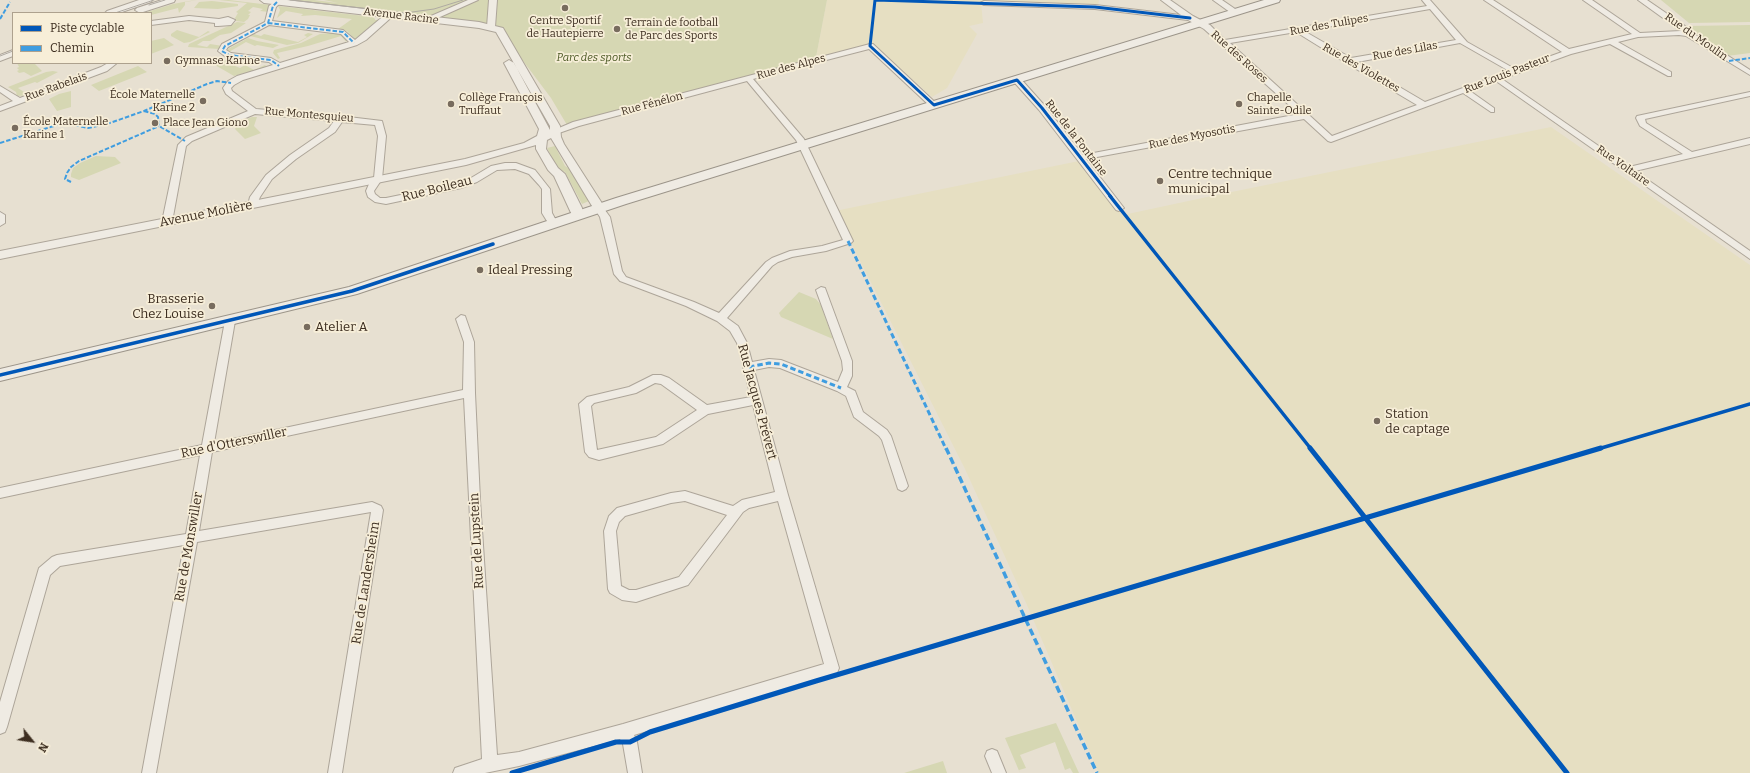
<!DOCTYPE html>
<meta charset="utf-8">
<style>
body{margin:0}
#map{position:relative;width:1750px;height:773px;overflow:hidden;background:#e7e0d1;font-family:Bitter,serif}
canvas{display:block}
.legend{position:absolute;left:12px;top:12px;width:140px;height:52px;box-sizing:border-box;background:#f7eed8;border:1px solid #ada18e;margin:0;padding:5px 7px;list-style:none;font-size:12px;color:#3d2e20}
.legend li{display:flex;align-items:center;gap:8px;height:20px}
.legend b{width:20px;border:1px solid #ada18e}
.north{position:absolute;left:12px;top:721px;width:40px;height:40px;-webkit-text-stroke:3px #f7eed8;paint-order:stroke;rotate:120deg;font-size:11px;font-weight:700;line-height:16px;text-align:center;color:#3d2e20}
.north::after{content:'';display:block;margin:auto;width:14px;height:18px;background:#3d2e20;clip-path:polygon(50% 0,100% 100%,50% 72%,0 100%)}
</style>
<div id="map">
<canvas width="1750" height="773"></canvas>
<ul class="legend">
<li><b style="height:5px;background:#0057b8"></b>Piste cyclable</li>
<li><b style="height:5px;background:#3f9de0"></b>Chemin</li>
</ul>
<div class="north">N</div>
</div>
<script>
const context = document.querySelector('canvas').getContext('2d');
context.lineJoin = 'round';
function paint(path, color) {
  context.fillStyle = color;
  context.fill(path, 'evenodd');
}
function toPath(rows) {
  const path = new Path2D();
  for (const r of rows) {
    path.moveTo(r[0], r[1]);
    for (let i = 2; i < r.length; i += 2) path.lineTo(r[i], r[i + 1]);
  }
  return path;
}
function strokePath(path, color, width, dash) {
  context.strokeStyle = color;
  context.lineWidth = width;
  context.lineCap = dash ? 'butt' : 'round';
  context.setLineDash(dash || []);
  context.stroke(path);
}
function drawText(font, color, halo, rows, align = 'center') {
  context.font = font + ' Bitter,serif';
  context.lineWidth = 3.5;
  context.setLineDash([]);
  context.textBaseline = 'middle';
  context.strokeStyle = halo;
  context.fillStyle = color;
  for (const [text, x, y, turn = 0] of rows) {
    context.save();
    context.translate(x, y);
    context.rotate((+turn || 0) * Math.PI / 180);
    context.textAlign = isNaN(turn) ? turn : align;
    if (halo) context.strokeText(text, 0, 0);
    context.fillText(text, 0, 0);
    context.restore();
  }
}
const farmland = toPath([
 [827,0,1099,0,1098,6,981,2,983,23,969,26,977,34,947,88,932,97,873,44,816,57],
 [1551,127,1750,265,1750,773,1099,773,1027,605,965,469,835,211,1079,161,1123,215,1207,197]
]);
const green = toPath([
 [198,0,185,2,185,5,179,13,178,8,151,15,151,13,144,13,173,4,189,1],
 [219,0,229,0,270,5,269,12,260,11,263,9,253,7,248,11,251,12,248,15,250,15,248,19,244,22,236,21,235,18,238,13,236,12,247,3],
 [284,0,314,0,338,3,324,0,827,0,816,57,567,125,551,98,496,25,406,14,407,13,400,12,398,14],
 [1661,0,1750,0,1750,22,1689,23],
 [212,1,238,4,238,6,218,9,194,8,199,2],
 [278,6,373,17,375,19,375,20,378,20,355,40,347,31,338,29,352,19,315,15,301,16,303,14,286,11,277,18,280,10],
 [237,22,246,23,231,33,220,35,210,41,203,41,197,45,207,47,210,44,223,46,219,49,188,47,189,44],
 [1750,25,1750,53,1727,56,1687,26],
 [177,30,199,37,208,31,210,32,190,42,184,43,171,36,171,34],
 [308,33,313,34,298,43,287,45,250,36,254,34,261,36,264,34,298,42,307,37,304,35],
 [332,33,342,35,346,40,347,43,341,36,308,46,277,53,280,58,278,59,273,53,274,50,301,43,320,34],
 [164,38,174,45,151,54,151,41],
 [248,38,257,41,279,45,273,48,257,45,255,46,246,42,229,52,228,51,228,49],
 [232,57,238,58,228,63,240,68,245,65,254,70,265,65,267,67,234,76,215,65],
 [17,63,34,63,42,71,31,76,24,72,19,73,17,71,19,70,17,68,19,67],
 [138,66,147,72,99,91,91,85],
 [53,71,58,72,37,83,35,82,18,88,24,92,29,90,32,95,17,96,16,92,8,87,46,72],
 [71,91,71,107,57,111,49,99,59,94],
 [252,117,257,117,254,126,261,133,245,139,235,129,239,122],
 [555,146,565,166,572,170,589,201,582,204,565,172,558,169,547,148],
 [96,156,115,157,121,163,79,180,71,177,71,174,73,168,80,163],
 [799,292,816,299,821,305,833,339,781,317,779,313],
 [1056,723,1079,773,1073,773,1070,768,1065,770,1055,742,1020,755,1026,768,1019,770,1020,773,1005,738],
 [943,761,947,773,904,773]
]);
const minor = toPath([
 [468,0,478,0,431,21,428,21,424,19,468,0],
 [489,0,497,0,495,27,491,29,487,27,489,0],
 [1161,0,1170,0,1193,16,1210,25,1225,40,1427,6,1422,0,1430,0,1467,42,1515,69,1562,52,1484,0,1493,0,1569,49,1632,34,1583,0,1592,0,1640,33,1681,31,1638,0,1647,0,1685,26,1691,32,1750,70,1750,75,1686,36,1679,35,1638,37,1618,42,1671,72,1671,76,1668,76,1610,44,1571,54,1502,79,1629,167,1683,154,1640,126,1636,118,1637,116,1750,92,1750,96,1645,119,1646,123,1692,152,1750,138,1750,144,1635,171,1750,251,1750,259,1496,81,1470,91,1494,108,1494,112,1491,112,1463,93,1331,142,1328,141,1304,119,1086,159,1124,208,1119,211,1116,210,1039,110,1014,82,1014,78,1020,78,1045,106,1083,155,1299,114,1204,29,1188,20,1095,9,984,5,980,3,984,1,1095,5,1181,15,1161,0],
 [1430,9,1456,40,1351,58,1304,31,1430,9],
 [1296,32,1346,63,1417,105,1332,136,1230,43,1296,32],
 [1460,43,1509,71,1425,102,1357,62,1460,43],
 [1213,0,1222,0,1241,13,1234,15,1213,0],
 [275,1,281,2,276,7,272,21,343,30,355,40,387,13,390,13,394,15,366,40,357,45,243,80,234,85,231,88,232,91,256,109,340,116,382,121,386,136,382,179,374,191,375,194,380,198,386,198,459,183,471,178,491,166,505,163,516,163,535,170,550,189,552,213,558,224,556,226,550,226,542,213,542,189,539,185,529,174,515,169,497,170,477,182,461,188,386,204,375,202,368,197,366,191,369,184,374,178,378,136,375,125,342,122,335,132,296,159,272,179,260,197,256,207,250,207,248,205,250,197,266,175,290,155,329,128,334,121,255,114,192,141,186,146,172,222,170,224,164,224,162,222,178,145,186,137,248,111,226,94,223,88,228,81,237,76,273,65,269,62,226,57,218,51,222,44,265,22,269,6,275,1],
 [269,25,341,34,349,42,280,63,271,58,231,53,226,50,228,47,269,25],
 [189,16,219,19,228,17,235,20,231,25,218,26,215,26,215,23,189,20,151,25,151,21,189,16],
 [870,44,873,44,938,105,934,107,931,107,869,49,753,79,804,139,853,241,851,243,826,251,792,257,778,262,772,266,727,318,738,326,747,343,752,362,769,359,781,360,838,382,843,370,842,361,816,290,821,287,825,288,852,361,852,376,847,387,855,391,863,412,887,430,891,436,908,486,906,489,902,491,898,489,882,440,879,436,854,417,846,396,837,391,780,368,769,367,754,370,788,495,839,668,837,673,634,735,637,742,642,773,628,773,623,744,620,739,519,766,485,773,453,773,455,768,482,759,464,398,212,452,199,531,372,502,381,506,383,510,342,773,328,773,371,512,197,542,156,773,142,773,184,545,60,566,50,575,7,727,5,732,0,734,0,702,39,568,52,557,57,555,186,534,200,455,0,498,0,488,202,445,225,321,230,317,235,321,214,443,463,390,464,342,456,319,461,315,465,316,474,342,475,393,480,500,497,755,519,752,623,724,824,664,778,501,749,508,743,512,688,585,636,602,622,600,610,593,608,589,604,531,609,516,617,508,671,493,685,491,733,506,742,500,775,492,753,405,708,414,663,444,599,460,589,457,585,452,579,404,587,397,629,387,653,375,661,375,669,378,707,405,751,397,737,343,730,331,717,321,686,306,620,281,614,274,600,217,594,208,599,205,602,206,610,217,622,271,626,277,694,302,719,313,766,262,772,258,790,251,822,246,843,240,796,140,747,81,579,126,559,133,553,133,552,131,573,122,870,44],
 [655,383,661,384,697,410,656,437,597,450,591,406,594,403,636,393,655,383],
 [685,501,727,515,679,577,636,590,629,590,621,586,616,531,619,522,625,516,671,503,685,501],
 [108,63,117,63,107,71,0,111,0,106,13,101,0,92,0,86,20,98,101,67,108,63],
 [0,212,5,215,5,223,0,226,0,212],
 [992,749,997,751,1006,773,992,773,985,756,987,751,992,749]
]);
const tertiary = toPath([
 [139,0,152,0,151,2,119,13,105,13,107,11,139,0],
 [162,0,175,0,174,2,143,12,140,13,135,10,137,8,162,0],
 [260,0,287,0,479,22,503,28,560,126,561,137,564,144,605,208,603,211,599,212,595,211,551,138,547,140,546,149,558,168,565,174,582,208,584,215,582,218,574,218,572,215,554,176,548,170,536,149,536,145,466,165,0,259,0,251,465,159,524,143,537,136,539,129,504,63,509,60,514,63,550,130,550,126,496,32,479,28,264,3,260,0],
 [13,50,13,56,0,61,0,55,13,50]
]);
const secondary = toPath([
 [1264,0,1280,0,1279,2,626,204,357,294,0,381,0,369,349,287,616,198,1264,0]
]);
const tram = toPath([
 [290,0,405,13,434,9,463,0],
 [149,5,165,0],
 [115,13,154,0],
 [0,56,13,51]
]);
const quietFar2 = toPath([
 [277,2,273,6,268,23,225,46,222,51,229,55,271,60,279,66],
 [0,19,10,2],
 [268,23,343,32,354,43],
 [1729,61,1750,58],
 [144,111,155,114,158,117,159,126,185,141],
 [0,143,60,124,66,123,88,128,107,124,144,111,207,84,217,81,231,83],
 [71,182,65,179,67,173,71,167,79,161,159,126]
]);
const quietFar1 = toPath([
 [848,241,946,449],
 [749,367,769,363,781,364,841,388]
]);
const quiet = toPath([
 [946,448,1097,773]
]);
const cyclewayFar2 = toPath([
 [875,0,870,46,934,105,1017,80,1042,108,1111,197],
 [876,0,1095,7,1190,18]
]);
const cyclewayFar1 = toPath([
 [1110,196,1311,449],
 [0,375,352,291,493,244],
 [1598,449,1750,404]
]);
const cycleway = toPath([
 [1310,448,1567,773],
 [512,773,616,742,630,742,650,732,816,681,1601,448]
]);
const markers = [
 [565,8,4,"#786c5e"],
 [617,29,4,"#786c5e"],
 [167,61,4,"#786c5e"],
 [203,101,4,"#786c5e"],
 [451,104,4,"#786c5e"],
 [1239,104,4,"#786c5e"],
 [155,123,4,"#786c5e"],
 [15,128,4,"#786c5e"],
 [1160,181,4,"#786c5e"],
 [480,270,4,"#786c5e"],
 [212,306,4,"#786c5e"],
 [307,327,4,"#786c5e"],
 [1377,421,4,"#786c5e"]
];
const farStreetnames = [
 ["Avenue Racine",401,16,7],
 ["Rue des Tulipes",1329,25,-10],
 ["Rue du Moulin",1696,37,35],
 ["Rue des Lilas",1405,51,-10],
 ["Rue des Roses",1239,57,42],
 ["Rue des Alpes",791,67,-15],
 ["Rue des Violettes",1361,68,30],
 ["Rue Louis Pasteur",1507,74,-21],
 ["Rue Rabelais",56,87,-20],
 ["Rue Fénélon",652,104,-15],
 ["Rue Montesquieu",309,115,5],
 ["Rue des Myosotis",1192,137,-11],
 ["Rue de la Fontaine",1076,138,52],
 ["Rue Voltaire",1623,166,35]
];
const farPoinames = [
 ["Centre Sportif",565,21,"center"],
 ["de Hautepierre",565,34,"center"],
 ["Terrain de football",625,23],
 ["de Parc des Sports",625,36],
 ["Gymnase Karine",175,61],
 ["École Maternelle",195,95,"right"],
 ["Karine 2",195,108,"right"],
 ["Collège François",459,98],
 ["Truffaut",459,111],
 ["Chapelle",1247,98],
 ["Sainte-Odile",1247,111],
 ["École Maternelle",23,122],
 ["Karine 1",23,135],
 ["Place Jean Giono",163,123]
];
const farParknames = [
 ["Parc des sports",594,58]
];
const poiNames = [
 ["Centre technique",1168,174],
 ["municipal",1168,189],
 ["Ideal Pressing",488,270],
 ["Brasserie",204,299,"right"],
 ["Chez Louise",204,314,"right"],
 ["Atelier A",315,327],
 ["Station",1385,414],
 ["de captage",1385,429]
];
const streetNames = [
 ["Rue Boileau",437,189,-14],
 ["Avenue Molière",206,214,-11],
 ["Rue Jacques Prévert",757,402,75],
 ["Rue d'Otterswiller",234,443,-12],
 ["Rue de Lupstein",477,541,-93],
 ["Rue de Monswiller",189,547,-80],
 ["Rue de Landersheim",366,583,-81]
];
paint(farmland, '#e6dfc2');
paint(green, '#d6d7b3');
strokePath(minor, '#ada599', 2);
strokePath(tertiary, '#ada599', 2);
strokePath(secondary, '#9c958a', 2);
paint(minor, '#efebe3');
paint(tertiary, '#efebe3');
paint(secondary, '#efebe3');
strokePath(tram, '#afaaa2', 1);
strokePath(quietFar2, '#3f9de0', 2, [4.5, 2]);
strokePath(quietFar1, '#3f9de0', 3, [5.5, 3]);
strokePath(quiet, '#3f9de0', 3.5, [7, 3.5]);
strokePath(cyclewayFar2, '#0057b8', 3);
strokePath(cyclewayFar1, '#0057b8', 3.5);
strokePath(cycleway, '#0057b8', 5);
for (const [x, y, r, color] of markers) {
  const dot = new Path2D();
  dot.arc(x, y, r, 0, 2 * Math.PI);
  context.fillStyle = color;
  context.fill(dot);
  strokePath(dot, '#f7eed8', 1.5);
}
drawText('11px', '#3d2e20', '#f7eed8', farStreetnames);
drawText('11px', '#3d2e20', '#f7eed8', farPoinames, 'left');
drawText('italic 11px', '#4d5a26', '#f7eed8', farParknames);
drawText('13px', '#3d2e20', '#f7eed8', poiNames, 'left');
drawText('13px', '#3d2e20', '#f7eed8', streetNames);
</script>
